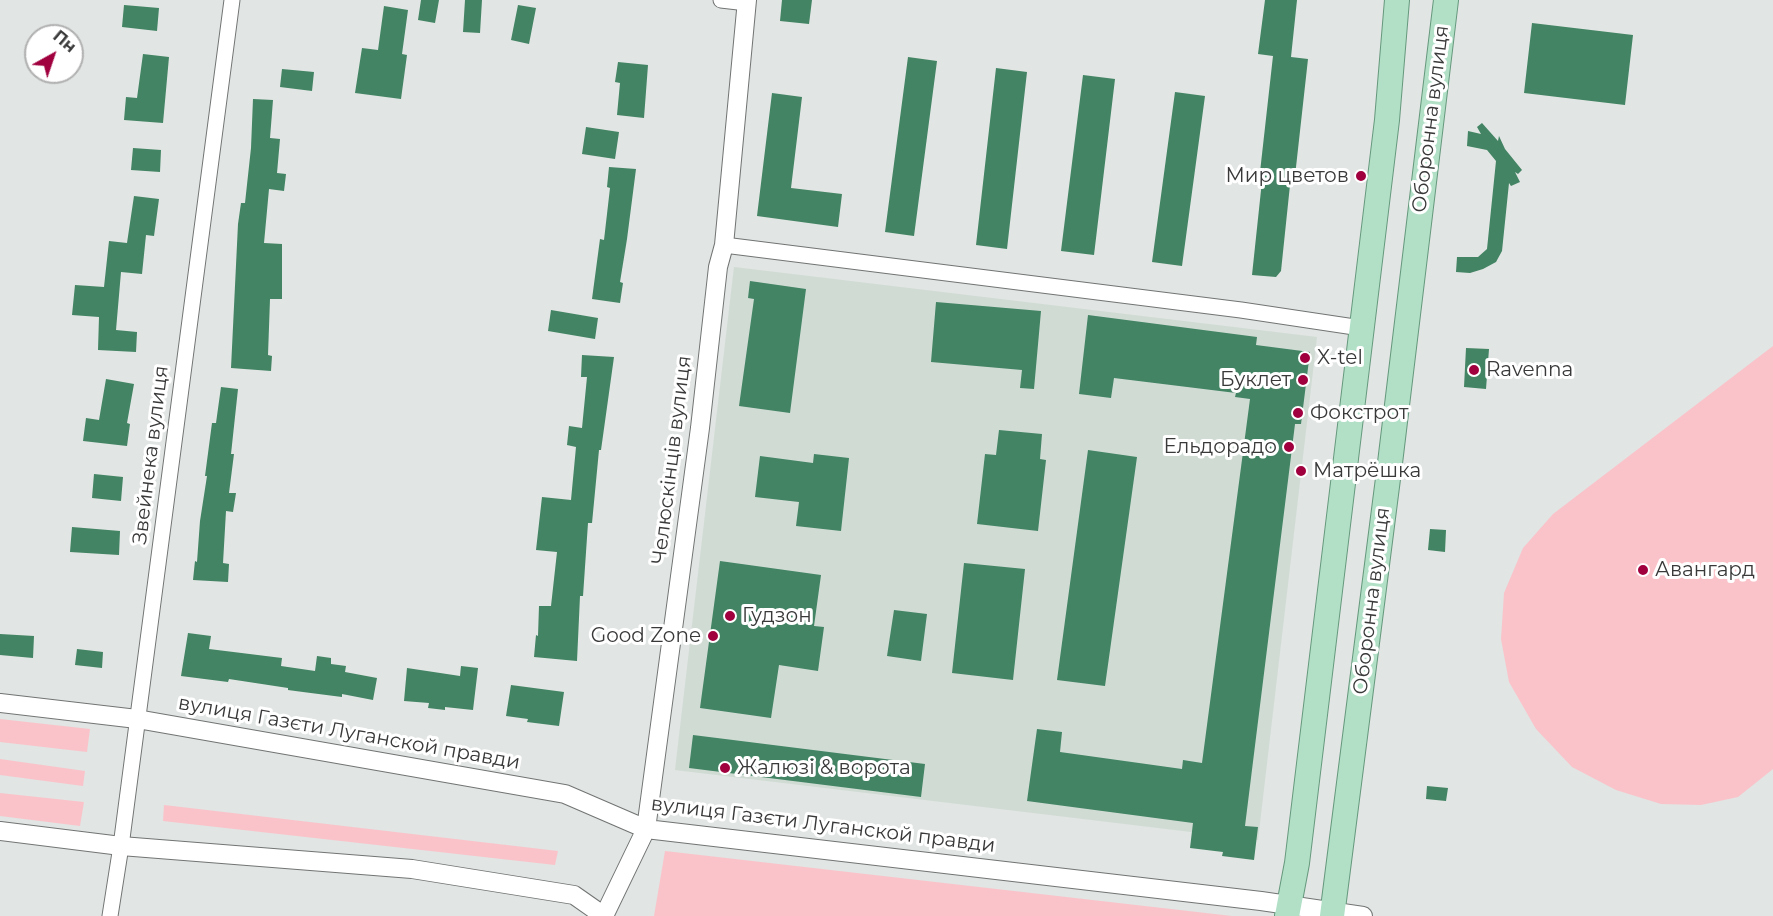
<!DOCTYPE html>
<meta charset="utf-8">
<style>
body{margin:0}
#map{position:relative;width:1773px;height:916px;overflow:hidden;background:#e1e5e3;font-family:Montserrat,sans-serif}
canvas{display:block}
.north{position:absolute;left:24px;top:24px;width:60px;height:60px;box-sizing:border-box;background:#fff;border:2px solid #afb0af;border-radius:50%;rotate:40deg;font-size:16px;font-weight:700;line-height:24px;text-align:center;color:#383938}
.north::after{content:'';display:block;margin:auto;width:21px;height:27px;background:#a0013e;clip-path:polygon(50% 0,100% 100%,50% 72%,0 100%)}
</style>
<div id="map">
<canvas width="1773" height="916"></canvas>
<div class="north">Пн</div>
</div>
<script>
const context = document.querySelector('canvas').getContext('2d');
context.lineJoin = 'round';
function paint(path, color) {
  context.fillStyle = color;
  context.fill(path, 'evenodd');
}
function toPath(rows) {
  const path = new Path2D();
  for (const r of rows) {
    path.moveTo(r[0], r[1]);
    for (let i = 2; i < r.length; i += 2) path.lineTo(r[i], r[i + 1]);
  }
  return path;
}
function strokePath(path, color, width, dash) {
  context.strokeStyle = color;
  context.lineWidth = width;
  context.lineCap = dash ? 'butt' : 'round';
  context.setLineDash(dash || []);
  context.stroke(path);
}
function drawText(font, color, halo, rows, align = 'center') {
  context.font = font + ' Montserrat,sans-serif';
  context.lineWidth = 6;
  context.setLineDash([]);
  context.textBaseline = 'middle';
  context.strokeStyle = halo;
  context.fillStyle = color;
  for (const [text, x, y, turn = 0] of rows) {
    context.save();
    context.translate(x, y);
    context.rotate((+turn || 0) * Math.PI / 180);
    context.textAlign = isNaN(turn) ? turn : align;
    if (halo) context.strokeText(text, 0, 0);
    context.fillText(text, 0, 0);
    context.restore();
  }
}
const built = toPath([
 [734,267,1317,337,1258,840,675,770]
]);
const green = toPath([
 [1773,346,1773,769,1738,797,1701,805,1661,804,1616,790,1572,767,1536,729,1509,682,1501,639,1504,593,1523,548,1553,514],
 [0,719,90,729,87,752,0,742],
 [0,759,85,771,83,786,0,775],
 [0,793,84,802,80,826,0,816],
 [164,805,558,851,555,865,163,821],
 [665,851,1232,916,654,916]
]);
const building = toPath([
 [421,0,439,0,435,23,418,20],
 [465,0,482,0,480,33,463,32],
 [782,0,812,0,809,24,780,21],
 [1265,0,1297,0,1291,57,1308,59,1294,185,1290,185,1281,271,1276,277,1252,275,1262,181,1259,181,1273,56,1258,54],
 [124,5,159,8,157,31,122,27],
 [518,5,536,8,529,44,511,40],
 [384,6,408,10,402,54,407,55,401,99,355,93,362,48,378,50],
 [1532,23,1633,35,1625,105,1524,93],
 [143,54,169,57,163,123,124,120,126,97,137,98],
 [908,57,937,61,914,236,885,232],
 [618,62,648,65,644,118,617,115,620,83,615,82],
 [996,68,1027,72,1007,249,976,245],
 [282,69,314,72,312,91,280,87],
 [1083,75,1115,79,1094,255,1061,251],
 [1175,92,1205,96,1182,266,1152,262],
 [772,93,802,97,791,188,842,194,838,227,757,216],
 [253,99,273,100,270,138,280,139,277,173,286,174,284,191,269,189,264,243,282,244,282,299,270,299,268,355,272,356,271,371,231,368,238,224,241,203,245,203,251,148],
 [1482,123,1498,141,1499,136,1505,149,1522,170,1518,174,1515,172,1520,182,1511,186,1509,183,1502,251,1496,262,1483,269,1470,273,1456,272,1457,257,1478,257,1487,249,1496,161,1487,150,1467,146,1468,131,1481,134,1477,127],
 [586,127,619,132,615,159,582,154],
 [133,148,161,150,160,172,131,170],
 [609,167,636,169,627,239,620,282,623,283,620,303,592,299,600,239,604,240,610,188,607,187],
 [134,196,159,199,154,236,146,235,142,274,121,272,116,330,137,332,136,352,98,350,99,317,72,315,75,285,104,287,109,241,127,243],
 [750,281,806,289,790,413,739,406,754,299,748,298],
 [936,302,1041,311,1034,389,1020,388,1022,370,931,362],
 [551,310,598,318,595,339,548,331],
 [1088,315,1257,337,1256,345,1310,352,1301,424,1295,424,1245,826,1258,827,1254,860,1222,856,1223,852,1190,848,1193,823,1027,801,1037,729,1062,732,1060,752,1182,769,1183,760,1202,763,1250,399,1235,397,1236,393,1114,378,1111,398,1079,394],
 [1466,348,1489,349,1486,389,1464,387],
 [582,355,614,357,601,450,599,450,592,523,588,523,583,596,580,596,577,661,534,657,536,635,538,636,539,606,551,606,557,552,536,550,542,497,571,500,576,447,567,445,569,426,582,428,587,377,581,377],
 [106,379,134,384,127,423,130,424,127,446,83,441,86,418,99,420],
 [221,387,238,389,231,454,234,454,229,493,236,493,233,512,226,511,223,563,229,564,228,582,193,580,195,561,197,562,200,521,207,476,205,476,212,423,216,423],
 [999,430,1042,434,1040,459,1046,460,1038,531,977,524,985,454,996,455],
 [1088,450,1137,457,1105,686,1057,680],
 [814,454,849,458,841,531,796,526,799,502,755,497,760,456,813,463],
 [94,474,123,477,121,501,92,498],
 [72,527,120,531,119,555,70,552],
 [1430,529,1446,530,1445,552,1428,550],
 [720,561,821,575,814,626,824,627,818,671,779,665,771,718,700,708],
 [964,563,1025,569,1013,680,952,673],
 [894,610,927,614,921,661,887,656],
 [188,633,211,636,209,649,282,658,281,666,315,671,317,656,331,658,331,664,346,666,345,672,377,678,373,700,342,694,342,697,303,692,288,690,288,688,229,679,228,682,181,676],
 [0,634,34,636,33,658,0,655],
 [77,649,103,652,102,668,75,665],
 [461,666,478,668,473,710,445,707,445,710,428,708,429,703,404,701,407,668,460,676],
 [511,685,564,692,559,726,527,722,528,719,506,716],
 [693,735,925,764,921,797,689,768],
 [1427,786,1448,788,1446,801,1426,799]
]);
const minor = toPath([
 [721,0,747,3],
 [724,245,1241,310,1361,328],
 [110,916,121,846,232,0]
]);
const tertiary = toPath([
 [0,703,137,719,565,794,646,829,1261,901,1363,916],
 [0,831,121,846,412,869,574,895,604,916],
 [604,916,646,829,700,428,718,267,724,245,747,0]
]);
const primary = toPath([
 [1287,916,1297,863,1387,120,1397,0],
 [1332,916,1390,463,1446,0]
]);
const markers = [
 [1361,176,6,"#a0013e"],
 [1305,358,6,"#a0013e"],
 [1474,370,6,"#a0013e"],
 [1303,380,6,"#a0013e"],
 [1298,413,6,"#a0013e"],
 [1289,447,6,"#a0013e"],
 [1301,471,6,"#a0013e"],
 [1643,570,6,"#a0013e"],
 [730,616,6,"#a0013e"],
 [713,636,6,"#a0013e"],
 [725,768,6,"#a0013e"]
];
const streetNames = [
 ["Оборонна вулиця",1431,119,-83],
 ["Звейнека вулиця",151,455,-83],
 ["Челюскінців вулиця",672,460,-83],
 ["Оборонна вулиця",1372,601,-83],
 ["вулиця Газєти Луганской правди",349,733,10],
 ["вулиця Газєти Луганской правди",823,825,7]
];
const poiNames = [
 ["Мир цветов",1349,176,"right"],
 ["X-tel",1317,358],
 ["Ravenna",1486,370],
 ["Буклет",1291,380,"right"],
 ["Фокстрот",1310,413],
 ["Ельдорадо",1277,447,"right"],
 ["Матрёшка",1313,471],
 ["Авангард",1655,570],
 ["Гудзон",742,616],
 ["Good Zone",701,636,"right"],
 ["Жалюзі & ворота",737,768]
];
paint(built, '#d0dbd4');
paint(green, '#fac3ca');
paint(building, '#428463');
strokePath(minor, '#717473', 17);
strokePath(tertiary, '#717473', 20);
strokePath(primary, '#65987c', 26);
strokePath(minor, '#fff', 15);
strokePath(tertiary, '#fff', 18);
strokePath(primary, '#b1e0c7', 24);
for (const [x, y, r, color] of markers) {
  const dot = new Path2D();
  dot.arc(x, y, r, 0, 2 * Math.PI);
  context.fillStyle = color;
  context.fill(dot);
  strokePath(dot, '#fff', 2);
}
drawText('20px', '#383938', '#fff', streetNames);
drawText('20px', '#383938', '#fff', poiNames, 'left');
</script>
